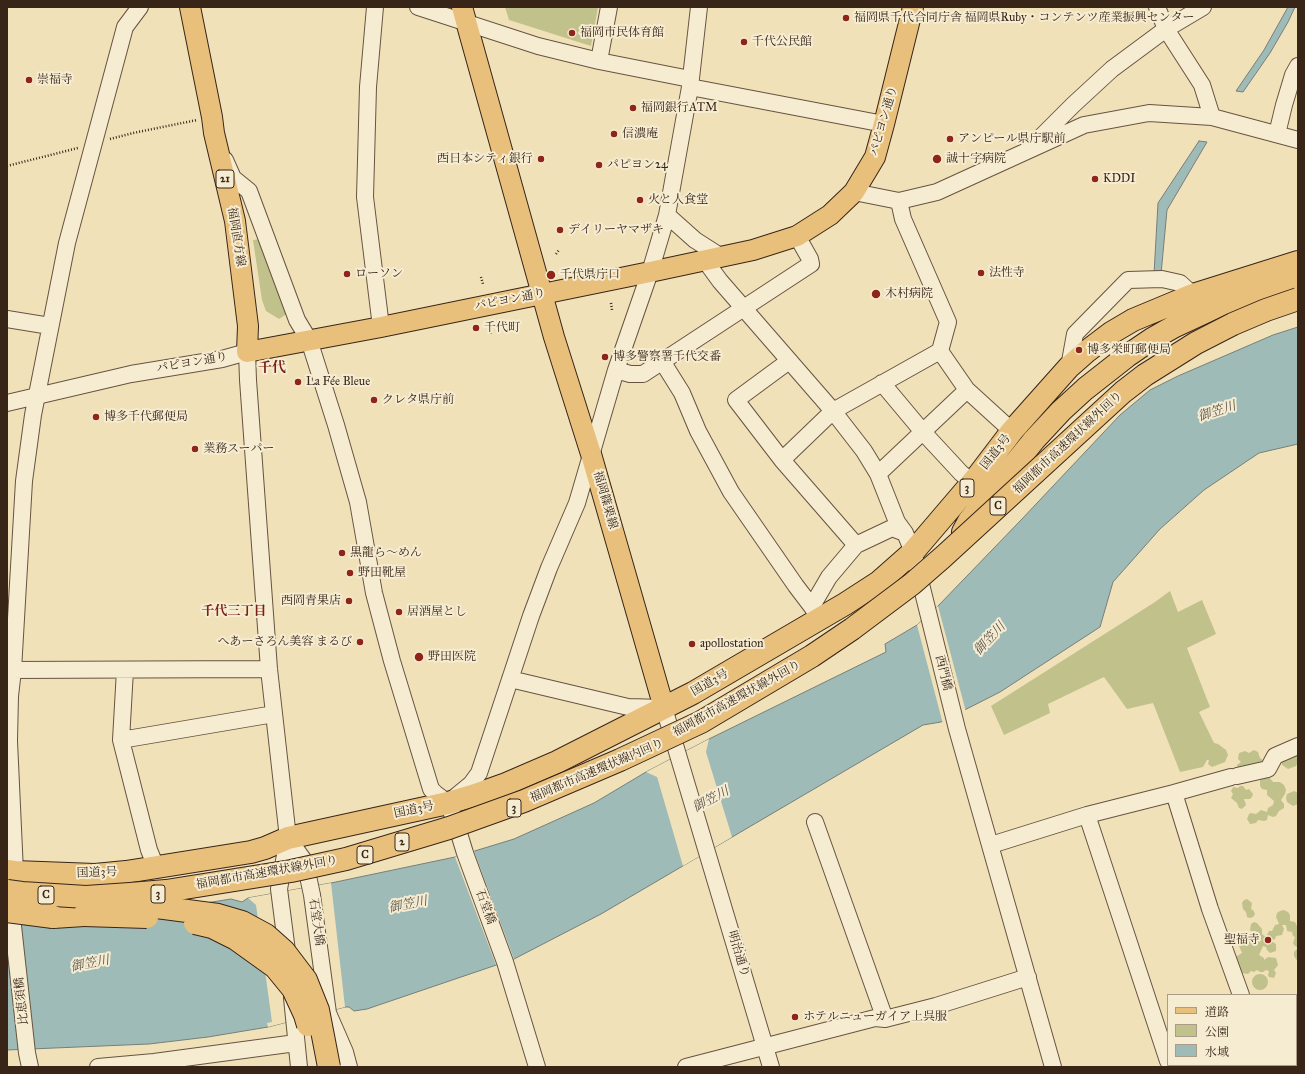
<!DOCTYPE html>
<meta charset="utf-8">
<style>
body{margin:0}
#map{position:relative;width:1305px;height:1074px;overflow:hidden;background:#f1e1b9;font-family:"IM FELL Great Primer","Noto Serif JP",serif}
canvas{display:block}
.frame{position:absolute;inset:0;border:8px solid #382518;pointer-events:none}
.legend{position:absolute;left:1167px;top:994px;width:130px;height:72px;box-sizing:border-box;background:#f6ecd2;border:1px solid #aa9c88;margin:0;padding:5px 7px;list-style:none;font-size:12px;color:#382518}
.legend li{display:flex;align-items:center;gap:8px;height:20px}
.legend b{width:20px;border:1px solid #aa9c88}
</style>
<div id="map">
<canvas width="1305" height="1074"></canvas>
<div class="frame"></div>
<ul class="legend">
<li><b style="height:5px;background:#e8c07c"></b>道路</li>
<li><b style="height:11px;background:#c1c18b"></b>公園</li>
<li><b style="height:11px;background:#9ebbb8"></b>水域</li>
</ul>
</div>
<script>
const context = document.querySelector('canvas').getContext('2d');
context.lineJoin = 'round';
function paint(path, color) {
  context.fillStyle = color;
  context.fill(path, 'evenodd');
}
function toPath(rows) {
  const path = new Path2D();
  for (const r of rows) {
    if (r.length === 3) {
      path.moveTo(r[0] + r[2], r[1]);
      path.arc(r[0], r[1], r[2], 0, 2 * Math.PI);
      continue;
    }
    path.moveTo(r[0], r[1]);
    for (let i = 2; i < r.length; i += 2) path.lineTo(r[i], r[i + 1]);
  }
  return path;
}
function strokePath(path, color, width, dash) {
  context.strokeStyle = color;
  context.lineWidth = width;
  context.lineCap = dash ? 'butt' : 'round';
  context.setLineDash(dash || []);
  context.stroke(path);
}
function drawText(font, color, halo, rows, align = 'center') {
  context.font = font + ' "IM FELL Great Primer","Noto Serif JP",serif';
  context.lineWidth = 4;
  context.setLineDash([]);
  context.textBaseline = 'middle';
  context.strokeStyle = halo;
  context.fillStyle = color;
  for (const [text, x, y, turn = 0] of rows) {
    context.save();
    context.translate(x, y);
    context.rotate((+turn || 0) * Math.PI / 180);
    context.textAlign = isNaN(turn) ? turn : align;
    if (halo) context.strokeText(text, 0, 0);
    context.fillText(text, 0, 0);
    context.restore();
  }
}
const green = toPath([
 [505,7,598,7,591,46,509,20],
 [260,239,288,313,279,319,266,311,262,300,253,240],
 [1170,591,1178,612,1202,600,1216,634,1187,648,1210,707,1199,712,1214,743,1218,744,1226,750,1228,755,1225,762,1212,767,1208,764,1209,760,1207,760,1203,767,1180,772,1153,703,1127,709,1104,677,1048,704,1050,713,1004,735,991,706,1155,602],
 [1254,750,1258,752,1260,758,1264,761,1264,764,1238,770,1237,765,1241,762,1238,759,1239,753,1245,751,1249,753],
 [1297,755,1298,762,1296,766,1288,769,1282,765,1281,761],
 [1266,776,1269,777,1273,782,1280,782,1284,785,1286,790,1285,794,1281,800,1284,804,1284,808,1279,811,1276,816,1273,817,1268,815,1267,820,1264,821,1258,820,1256,823,1250,824,1247,819,1249,814,1251,813,1256,814,1261,810,1267,812,1268,808,1273,805,1274,801,1267,795,1267,790,1262,789,1260,786,1260,779],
 [1240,786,1243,786,1246,790,1249,789,1253,794,1252,797,1250,799,1244,799,1246,805,1242,809,1239,808,1237,803,1231,798,1233,794,1231,791,1233,787,1238,788],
 [1294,791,1298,793,1298,804,1293,806,1287,802,1286,798,1287,794],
 [1247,899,1252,903,1251,909,1253,910,1255,914,1253,917,1250,918,1247,917,1246,912,1243,909,1242,903,1244,900],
 [1284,910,1288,912,1290,915,1290,921,1295,922,1298,928,1298,962,1294,956,1294,952,1298,948,1294,945,1293,943,1295,937,1293,936,1292,932,1287,931,1286,925,1282,925,1284,929,1282,935,1276,936,1275,939,1271,941,1276,944,1276,951,1270,953,1267,950,1266,947,1263,946,1259,955,1264,958,1264,960,1268,957,1276,958,1278,965,1274,970,1276,973,1274,978,1269,977,1268,975,1269,971,1266,970,1263,972,1260,972,1257,970,1254,972,1251,971,1248,974,1241,973,1235,959,1237,956,1242,953,1239,946,1240,943,1242,941,1247,942,1247,937,1252,935,1255,936,1256,940,1260,942,1261,940,1260,936,1257,936,1250,930,1251,924,1254,922,1257,923,1262,929,1262,934,1266,937,1269,931,1272,931,1275,925,1279,924,1276,917,1277,913,1280,911],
 [1260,982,8]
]);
const water = toPath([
 [1288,7,1295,7,1288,22,1270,53,1243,92,1236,91,1264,50,1288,7],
 [1199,141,1207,142,1167,210,1161,274,1154,274,1158,203,1199,141],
 [1298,327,1298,444,1259,453,1204,490,1160,529,1113,582,1100,627,1000,692,941,722,923,725,601,914,514,959,367,1009,354,1011,349,1007,345,1007,268,1027,208,1037,149,1044,7,1050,7,911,124,916,231,899,242,902,248,898,331,883,455,857,514,839,594,803,646,772,709,739,886,652,885,644,917,625,938,606,1021,520,1120,415,1150,390,1178,376,1273,335,1298,327]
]);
const pier = toPath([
 [938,606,966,712,943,724,917,625],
 [709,739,706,752,732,837,683,866,658,780,657,777,646,772],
 [474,851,514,959,496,965,455,857,465,853],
 [331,883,345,1007,268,1027,267,1023,272,1022,256,905,248,898]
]);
const path = toPath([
 [110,139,133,133,197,120],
 [7,166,78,148],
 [556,254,559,250],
 [481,277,483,284],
 [611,303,612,310],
 [489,324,491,335]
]);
const minor = toPath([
 [375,7,368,87,365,197,381,327],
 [418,7,538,46,599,61,690,79],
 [1157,7,1166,29,1202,85,1212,117],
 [599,61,609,7],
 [690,87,884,124],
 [1277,134,1284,105,1293,75,1298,66],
 [1034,144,1073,105,1112,69,1166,29,1203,7],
 [225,160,233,178,249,191,297,320,309,340,336,425,358,502,374,593,392,661,431,789,436,794,448,803,457,827,465,853,505,962,537,1067],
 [854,192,899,201,937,192,1084,125,1149,113,1212,117,1298,140],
 [667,215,695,240,720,256],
 [704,259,720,281,833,411,864,451,878,474,897,522,905,533,913,552,957,729,1053,1067],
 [7,319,50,326],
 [940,351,967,390,1012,431],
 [662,361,682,393,698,431,731,492,796,586,812,607],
 [789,361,736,400,782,460,856,545,829,577,815,601,812,607,819,618],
 [1069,367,1075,334,1128,280,1162,279,1180,283,1193,295],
 [616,370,630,374,643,374,811,264,810,259,797,236],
 [882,383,923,432,961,473,972,482],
 [7,403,131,374,222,359,247,352,248,380,269,669,288,838,279,889,288,959],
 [782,460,833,411,940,351,948,322,903,219,899,201],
 [878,474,967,390],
 [856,545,892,528,905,533],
 [7,670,269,669],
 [125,670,121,740,149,850,156,867],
 [510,679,628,707,664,708,771,1067],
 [121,740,274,714],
 [1237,776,1268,769,1275,756,1298,746],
 [1174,793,1210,909,1241,995],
 [454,798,471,784,479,773,531,616,549,568,577,503,616,370,650,272,667,215,690,87,699,7],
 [1087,815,1168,1061],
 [815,822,885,1019],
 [288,838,305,862,312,895,328,1013,345,1052,349,1067],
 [991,845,1087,815,1174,793,1231,777],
 [292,998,299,1067],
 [1296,1031,1298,1030],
 [30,1067,27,1053,13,926,12,894,15,872,9,741,10,696,13,670,24,481,33,415,67,243,125,27,140,7],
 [98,1067,154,1062,296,1043],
 [686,1067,875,1018,885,1019,936,1006,1028,977],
 [1196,1067,1203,1065]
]);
const major = toPath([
 [190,7,212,117,214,133,235,221,248,326,247,352,381,327,650,272,753,250,797,236,830,215,854,192,875,157,884,124,913,7],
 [462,7,554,337,591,454,664,708]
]);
const highway = toPath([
 [963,532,969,521,1034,440,1061,411,1085,389,1127,356,1152,339,1175,326,1218,306,1253,292,1298,278],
 [7,871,15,872,95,875,126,872,251,852,265,848,288,838,448,803,475,795,506,784,557,762,693,693,845,604,879,582,913,552,977,477,1012,431,1069,367,1086,352,1111,333,1133,320,1193,295,1298,262],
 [53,917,84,915]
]);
const highwayBridge = toPath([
 [7,891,22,893,86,897,130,894,166,891,291,871,346,859,449,828,524,801,620,760,701,722,812,656,852,629,912,584,943,557,1123,392,1145,375,1196,343,1233,324,1266,310,1298,299],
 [126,903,218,915,242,922,266,935,284,951,306,980,318,1010,329,1067],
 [7,911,53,917],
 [84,915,147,917],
 [195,923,212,927,236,939,275,967,293,989,305,1015,308,1025]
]);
const markers = [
 [846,18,4,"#8f2418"],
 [572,33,4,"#8f2418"],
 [744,42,4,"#8f2418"],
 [29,80,4,"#8f2418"],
 [633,108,4,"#8f2418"],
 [614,134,4,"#8f2418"],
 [950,139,4,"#8f2418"],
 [541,159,4,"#8f2418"],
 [937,159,5,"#8f2418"],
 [599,165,4,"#8f2418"],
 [1095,179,4,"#8f2418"],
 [640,200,4,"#8f2418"],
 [560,230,4,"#8f2418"],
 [981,273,4,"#8f2418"],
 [347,274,4,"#8f2418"],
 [551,275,5,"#8f2418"],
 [876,294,5,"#8f2418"],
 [476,328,4,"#8f2418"],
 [1079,350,4,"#8f2418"],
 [605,357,4,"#8f2418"],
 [298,382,4,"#8f2418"],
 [374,400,4,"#8f2418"],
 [96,417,4,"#8f2418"],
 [195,449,4,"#8f2418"],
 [342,553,4,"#8f2418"],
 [350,573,4,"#8f2418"],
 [349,601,4,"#8f2418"],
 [399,612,4,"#8f2418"],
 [360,642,4,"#8f2418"],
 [692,644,4,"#8f2418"],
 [419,657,5,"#8f2418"],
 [1268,940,4,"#8f2418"],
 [795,1017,4,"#8f2418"]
];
const shields = [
 [225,179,18],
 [967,488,14],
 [998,506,16],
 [514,808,14],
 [402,842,14],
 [365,855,16],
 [158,894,14],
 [46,895,16]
];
const shieldNames = [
 ["21",225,179],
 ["3",967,488],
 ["C",998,506],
 ["3",514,808],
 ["2",402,842],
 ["C",365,855],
 ["3",158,894],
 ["C",46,895]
];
const poiNames = [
 ["福岡県千代合同庁舎 福岡県Ruby・コンテンツ産業振興センター",854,18],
 ["福岡市民体育館",580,33],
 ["千代公民館",752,42],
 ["崇福寺",37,80],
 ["福岡銀行ATM",641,108],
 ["信濃庵",622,134],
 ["アンピール県庁駅前",958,139],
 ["西日本シティ銀行",533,159,"right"],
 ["誠十字病院",946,159],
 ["パピヨン24",607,165],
 ["KDDI",1103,179],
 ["火と人食堂",648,200],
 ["デイリーヤマザキ",568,230],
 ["法性寺",989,273],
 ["ローソン",355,274],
 ["千代県庁口",560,275],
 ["木村病院",885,294],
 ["千代町",484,328],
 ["博多栄町郵便局",1087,350],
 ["博多警察署千代交番",613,357],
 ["La Fée Bleue",306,382],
 ["クレタ県庁前",382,400],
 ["博多千代郵便局",104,417],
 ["業務スーパー",203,449],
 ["黒龍ら〜めん",350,553],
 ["野田靴屋",358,573],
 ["西岡青果店",341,601,"right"],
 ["居酒屋とし",407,612],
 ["へあーさろん美容 まるび",352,642,"right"],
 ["apollostation",700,644],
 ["野田医院",428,657],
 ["聖福寺",1260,940,"right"],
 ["ホテルニューガイア上呉服",803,1017]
];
const streetNames = [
 ["パピヨン通り",884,121,-74],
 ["福岡直方線",236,237,81],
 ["パピヨン通り",510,300,-11],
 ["パピヨン通り",192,363,-10],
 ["福岡都市高速環状線外回り",1068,443,-43],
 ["国道3号",996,452,-52],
 ["福岡篠栗線",605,500,74],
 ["西門橋",943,673,76],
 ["国道3号",710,683,-30],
 ["福岡都市高速環状線外回り",737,699,-29],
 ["福岡都市高速環状線内回り",597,771,-23],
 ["国道3号",414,810,-12],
 ["国道3号",97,873,-2],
 ["福岡都市高速環状線外回り",267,873,-10],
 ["石堂橋",485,907,70],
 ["石堂大橋",316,922,82],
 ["明治通り",738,954,73],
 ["比恵須橋",22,1001,-96]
];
const waterNames = [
 ["御笠川",1217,412,-18],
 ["御笠川",990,639,-47],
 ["御笠川",711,800,-28],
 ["御笠川",408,905,-11],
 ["御笠川",90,964,-11]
];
const neighbourhoodNames = [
 ["千代三丁目",234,612]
];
const quarterNames = [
 ["千代",272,369]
];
paint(green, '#c1c18b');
paint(water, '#9ebbb8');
strokePath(water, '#757f78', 1);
paint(pier, '#f1e1b9');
strokePath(minor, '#665440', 18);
strokePath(major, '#382518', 22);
strokePath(highway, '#382518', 24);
strokePath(path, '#382518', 2.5, [1, 2]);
strokePath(minor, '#f6ecd2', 16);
strokePath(major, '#e8c07c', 20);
strokePath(highway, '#e8c07c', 22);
strokePath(highwayBridge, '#382518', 24, []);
strokePath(highwayBridge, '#e8c07c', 22);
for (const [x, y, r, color] of markers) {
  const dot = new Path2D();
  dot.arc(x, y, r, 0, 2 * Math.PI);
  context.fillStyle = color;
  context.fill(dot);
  strokePath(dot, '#f6ecd2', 1.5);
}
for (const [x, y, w] of shields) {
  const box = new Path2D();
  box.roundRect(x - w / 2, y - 9, w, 18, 3);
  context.fillStyle = '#f6ecd2';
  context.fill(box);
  strokePath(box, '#382518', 1);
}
drawText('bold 11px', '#382518', null, shieldNames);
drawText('12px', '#382518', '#f6ecd2', poiNames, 'left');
drawText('12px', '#382518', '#f6ecd2', streetNames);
drawText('italic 13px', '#575248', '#f6ecd2', waterNames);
drawText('bold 13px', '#7a1f14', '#f6ecd2', neighbourhoodNames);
drawText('bold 14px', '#7a1f14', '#f6ecd2', quarterNames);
</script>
